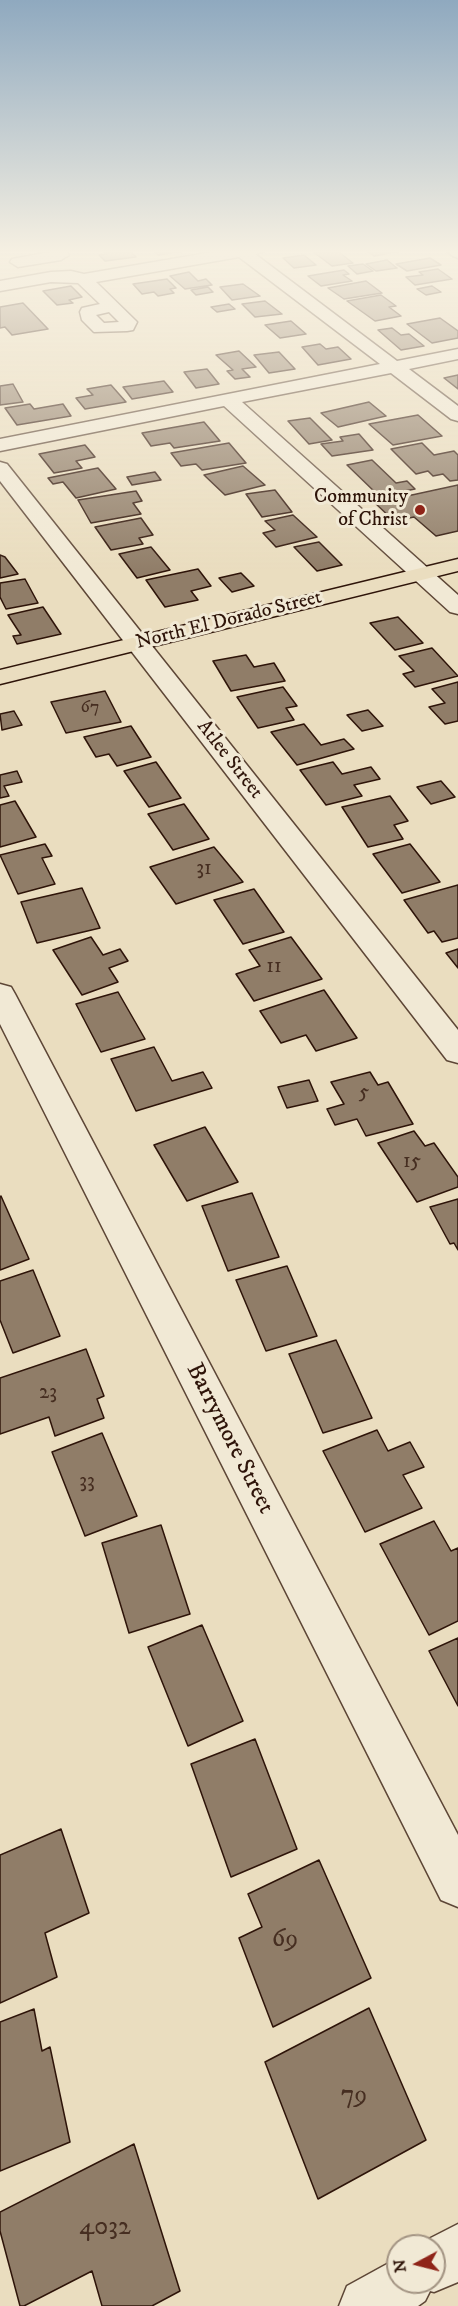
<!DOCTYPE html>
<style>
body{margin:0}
#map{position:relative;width:458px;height:2306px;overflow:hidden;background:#eaddbf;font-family:"IM FELL DW Pica",serif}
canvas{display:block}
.north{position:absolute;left:386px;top:2234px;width:60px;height:60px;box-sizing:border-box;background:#f1e9d5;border:2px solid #a39483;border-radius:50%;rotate:263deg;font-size:16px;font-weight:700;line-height:24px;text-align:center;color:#2e1409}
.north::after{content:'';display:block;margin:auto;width:21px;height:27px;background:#8f2418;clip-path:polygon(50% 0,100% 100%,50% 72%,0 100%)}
</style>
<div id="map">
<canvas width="458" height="2306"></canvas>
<div class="north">N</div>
</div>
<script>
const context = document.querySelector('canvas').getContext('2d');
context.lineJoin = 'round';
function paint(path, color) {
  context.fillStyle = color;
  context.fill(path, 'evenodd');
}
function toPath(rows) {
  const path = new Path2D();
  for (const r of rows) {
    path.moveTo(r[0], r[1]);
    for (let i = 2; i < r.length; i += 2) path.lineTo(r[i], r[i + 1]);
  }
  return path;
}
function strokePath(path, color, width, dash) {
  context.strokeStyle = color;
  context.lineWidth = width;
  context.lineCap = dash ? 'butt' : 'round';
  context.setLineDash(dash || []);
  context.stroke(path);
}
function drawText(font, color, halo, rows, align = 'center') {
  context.font = font + ' "IM FELL DW Pica",serif';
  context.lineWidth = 6;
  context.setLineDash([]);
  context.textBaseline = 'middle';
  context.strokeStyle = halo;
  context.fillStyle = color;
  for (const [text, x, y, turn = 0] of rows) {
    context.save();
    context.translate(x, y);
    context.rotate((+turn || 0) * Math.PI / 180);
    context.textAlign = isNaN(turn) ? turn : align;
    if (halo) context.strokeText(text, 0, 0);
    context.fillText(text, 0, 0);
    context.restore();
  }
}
const building = toPath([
 [128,249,136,257,105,261,99,255,106,254,104,252,128,249],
 [151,249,199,249,158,255,151,249],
 [325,249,335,249,353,263,332,266,312,251,325,249],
 [364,249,412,249,374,256,364,249],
 [304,255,316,265,294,268,283,258,304,255],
 [430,258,441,265,407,271,396,264,430,258],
 [387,260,397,268,376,271,366,264,387,260],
 [363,264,373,271,357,274,348,266,363,264],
 [438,269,452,279,415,285,406,277,423,275,419,272,438,269],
 [344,270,349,274,343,275,352,281,321,286,308,276,344,270],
 [189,272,198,281,206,279,212,285,185,289,170,276,189,272],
 [167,279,176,288,170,289,174,293,158,296,154,292,142,294,133,284,167,279],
 [366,281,382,293,344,299,328,288,366,281],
 [243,284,260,296,232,300,220,287,243,284],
 [71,286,82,297,69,300,73,303,57,305,43,291,71,286],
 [432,286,441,292,426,295,417,289,432,286],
 [208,287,213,292,196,295,191,290,208,287],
 [381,295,396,306,389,307,401,316,375,321,347,301,381,295],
 [265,301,282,314,255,317,242,304,265,301],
 [23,303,48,329,12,335,5,327,0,328,0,307,23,303],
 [229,304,235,309,217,312,211,307,229,304],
 [440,318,458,331,458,338,432,343,407,324,440,318],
 [291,321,306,334,280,338,265,325,291,321],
 [392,328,401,335,409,334,424,346,401,350,378,330,392,328],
 [320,344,326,349,338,347,351,359,318,365,302,347,320,344],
 [239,351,256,367,242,369,250,377,235,379,227,371,233,370,216,355,239,351],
 [279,352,295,369,269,373,254,355,279,352],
 [207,369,219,384,196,388,184,372,207,369],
 [458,375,458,389,444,378,458,375],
 [164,381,173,392,132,399,123,387,164,381],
 [13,384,23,402,0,405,0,386,13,384],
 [111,385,126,402,85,409,76,398,93,395,87,389,111,385],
 [369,402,386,416,338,427,321,413,369,402],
 [30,404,34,409,63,404,71,416,17,425,5,408,30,404],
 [418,415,442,436,393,445,369,424,418,415],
 [310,418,332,440,309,444,288,421,310,418],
 [204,422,220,441,174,448,170,443,151,446,142,433,204,422],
 [359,434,373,450,332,456,321,444,343,441,340,437,359,434],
 [229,443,246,463,202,470,196,464,181,466,171,453,229,443],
 [422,443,434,455,454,451,458,455,458,480,450,481,443,474,433,476,428,471,416,474,391,449,422,443],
 [85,445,95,457,76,461,82,468,54,473,39,454,85,445],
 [372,460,396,483,407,481,415,489,379,496,347,465,372,460],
 [243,466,265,485,225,495,204,475,243,466],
 [98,468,116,489,76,498,63,482,53,484,48,478,98,468],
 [155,472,161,480,132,485,127,477,155,472],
 [458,485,458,531,436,536,414,517,394,521,375,503,458,485],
 [275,490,292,512,262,517,246,494,275,490],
 [136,491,142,501,133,503,141,514,91,523,78,500,136,491],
 [293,515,317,537,276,547,263,533,275,530,265,521,293,515],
 [141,518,153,535,139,538,143,544,111,550,95,527,141,518],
 [319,542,342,565,317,571,294,547,319,542],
 [151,547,170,570,137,578,119,554,151,547],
 [0,555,5,557,18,574,0,578,0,555],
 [198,569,211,586,191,591,198,600,165,607,146,580,198,569],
 [241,573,254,586,232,592,219,578,241,573],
 [25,579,38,603,6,609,0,597,0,583,25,579],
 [43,607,61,634,17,644,13,636,21,635,8,615,43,607],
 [398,617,423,643,395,650,370,623,398,617],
 [432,648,458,676,415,687,403,674,414,671,399,656,432,648],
 [246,655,254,667,274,663,285,681,231,691,213,661,246,655],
 [458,682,458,721,445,724,429,707,445,703,432,689,458,682],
 [283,687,297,706,286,708,294,720,258,728,237,697,283,687],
 [105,691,121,722,66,733,51,702,105,691],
 [368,710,383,726,362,731,347,715,368,710],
 [14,711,22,725,2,730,0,714,14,711],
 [304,724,321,745,344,739,354,749,297,765,271,732,304,724],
 [131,726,151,757,117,766,109,754,96,757,84,737,131,726],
 [156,762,181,798,149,807,124,771,156,762],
 [333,762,342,774,371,767,380,779,354,785,362,796,326,805,300,770,333,762],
 [17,771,22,782,4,786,9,796,0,798,0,775,17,771],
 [441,781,455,797,431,804,417,787,441,781],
 [390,796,408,821,394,825,403,839,368,847,342,807,390,796],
 [15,801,36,837,0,847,0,805,15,801],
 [184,804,209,839,173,850,148,814,184,804],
 [45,844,52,856,42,858,55,884,18,894,0,855,45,844],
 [410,844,440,882,402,893,373,854,410,844],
 [214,847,243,882,176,904,150,867,214,847],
 [458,885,458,938,442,942,434,931,428,933,404,900,458,885],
 [82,888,100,928,37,943,21,902,82,888],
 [254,889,284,932,243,944,214,900,254,889],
 [91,937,103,955,120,949,128,961,109,968,118,982,82,995,53,950,91,937],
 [291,937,322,979,254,1001,236,974,260,966,249,950,291,937],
 [458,949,458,968,446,953,458,949],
 [324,990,357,1038,316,1051,306,1035,281,1043,260,1011,324,990],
 [118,992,145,1039,101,1052,76,1004,118,992],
 [154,1047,172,1081,203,1072,212,1088,136,1111,111,1059,154,1047],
 [370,1072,378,1085,388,1082,413,1124,366,1136,357,1119,335,1125,327,1109,344,1104,331,1082,370,1072],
 [309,1080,318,1101,287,1108,278,1087,309,1080],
 [205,1127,238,1182,187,1201,154,1145,205,1127],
 [414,1131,425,1146,434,1143,458,1177,458,1187,417,1202,378,1143,414,1131],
 [252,1193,279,1257,228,1271,202,1206,252,1193],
 [1,1196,29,1259,0,1270,0,1197,1,1196],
 [458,1199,458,1250,454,1243,450,1244,430,1207,458,1199],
 [287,1266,317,1336,266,1351,236,1280,287,1266],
 [33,1270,60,1336,13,1353,0,1320,0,1281,33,1270],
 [336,1340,372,1418,323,1433,289,1354,336,1340],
 [86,1349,104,1396,97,1399,104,1418,55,1436,49,1417,0,1434,0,1378,86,1349],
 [377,1430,388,1451,410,1442,424,1467,403,1475,422,1508,365,1532,323,1451,377,1430],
 [102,1433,137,1516,85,1536,52,1452,102,1433],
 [434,1521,451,1551,458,1548,458,1621,429,1635,380,1544,434,1521],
 [161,1525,190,1614,129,1633,102,1543,161,1525],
 [202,1625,243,1721,188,1746,148,1647,202,1625],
 [458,1638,458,1706,429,1651,458,1638],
 [255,1739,297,1849,231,1877,191,1764,255,1739],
 [61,1829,89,1913,45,1933,57,1977,0,2003,0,1855,61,1829],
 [319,1860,371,1978,273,2027,239,1938,262,1927,248,1894,319,1860],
 [369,2008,426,2140,318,2199,265,2062,369,2008],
 [34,2009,42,2051,50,2047,70,2142,0,2171,0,2022,34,2009],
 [134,2144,180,2291,152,2306,102,2306,92,2271,24,2306,20,2306,0,2231,0,2212,134,2144]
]);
const minor = toPath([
 [47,249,64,249,69,255,61,260,18,267,10,262,12,259,49,252,47,249],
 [230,249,266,249,263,252,255,254,397,361,458,349,458,359,409,369,458,406,458,421,451,419,391,373,242,402,458,595,458,614,450,612,224,406,0,451,0,439,380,364,239,257,96,282,137,322,133,330,127,331,94,332,82,320,80,312,82,308,100,304,78,283,51,282,0,291,0,281,51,272,71,271,84,274,230,249],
 [109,312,119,322,104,323,96,315,109,312],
 [444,249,458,249,458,258,453,256,444,249],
 [0,462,7,464,458,1030,458,1063,447,1060,0,481,0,462],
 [0,984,11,987,15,994,458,1835,458,1907,441,1900,0,1024,0,984],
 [458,2224,458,2282,434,2292,430,2291,425,2301,418,2306,339,2306,347,2286,398,2258,398,2282,434,2282,434,2246,415,2246,458,2224]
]);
const major = toPath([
 [458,559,458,571,0,684,0,670,458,559]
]);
const markers = [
 [420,510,6,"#8f2418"]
];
const farNumbernames = [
 ["67",90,708]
];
const farPoinames = [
 ["Community",408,498],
 ["of Christ",408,521]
];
const farStreetnames = [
 ["North El Dorado Street",229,621,-14],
 ["Atlee Street",229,760,52]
];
const numberNames = [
 ["31",204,870],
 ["11",274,968],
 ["5",364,1094],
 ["15",412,1163],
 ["23",48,1394],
 ["33",87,1483]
];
const streetNames = [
 ["Barrymore Street",229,1439,63]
];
const nearNumbernames = [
 ["69",285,1941],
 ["79",354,2097],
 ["4032",105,2229]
];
paint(building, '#907d68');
strokePath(building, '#2e1409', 1.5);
strokePath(minor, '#5d4636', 3);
strokePath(major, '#2e1409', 3);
paint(minor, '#f1e9d5');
paint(major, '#eaddbf');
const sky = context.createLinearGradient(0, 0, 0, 572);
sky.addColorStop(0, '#8fa9bf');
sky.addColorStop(0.44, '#f6f0e2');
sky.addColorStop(1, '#f6f0e200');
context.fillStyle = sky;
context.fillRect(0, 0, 458, 572);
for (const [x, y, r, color] of markers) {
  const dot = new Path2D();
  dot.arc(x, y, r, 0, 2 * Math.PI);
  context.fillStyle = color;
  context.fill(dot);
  strokePath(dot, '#f1e9d5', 2);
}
drawText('18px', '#462e21', null, farNumbernames);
drawText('20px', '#2e1409', '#f1e9d5', farPoinames, 'right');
drawText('20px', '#2e1409', '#f1e9d5', farStreetnames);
drawText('21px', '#462e21', null, numberNames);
drawText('24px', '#2e1409', '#f1e9d5', streetNames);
drawText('26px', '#462e21', null, nearNumbernames);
</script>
